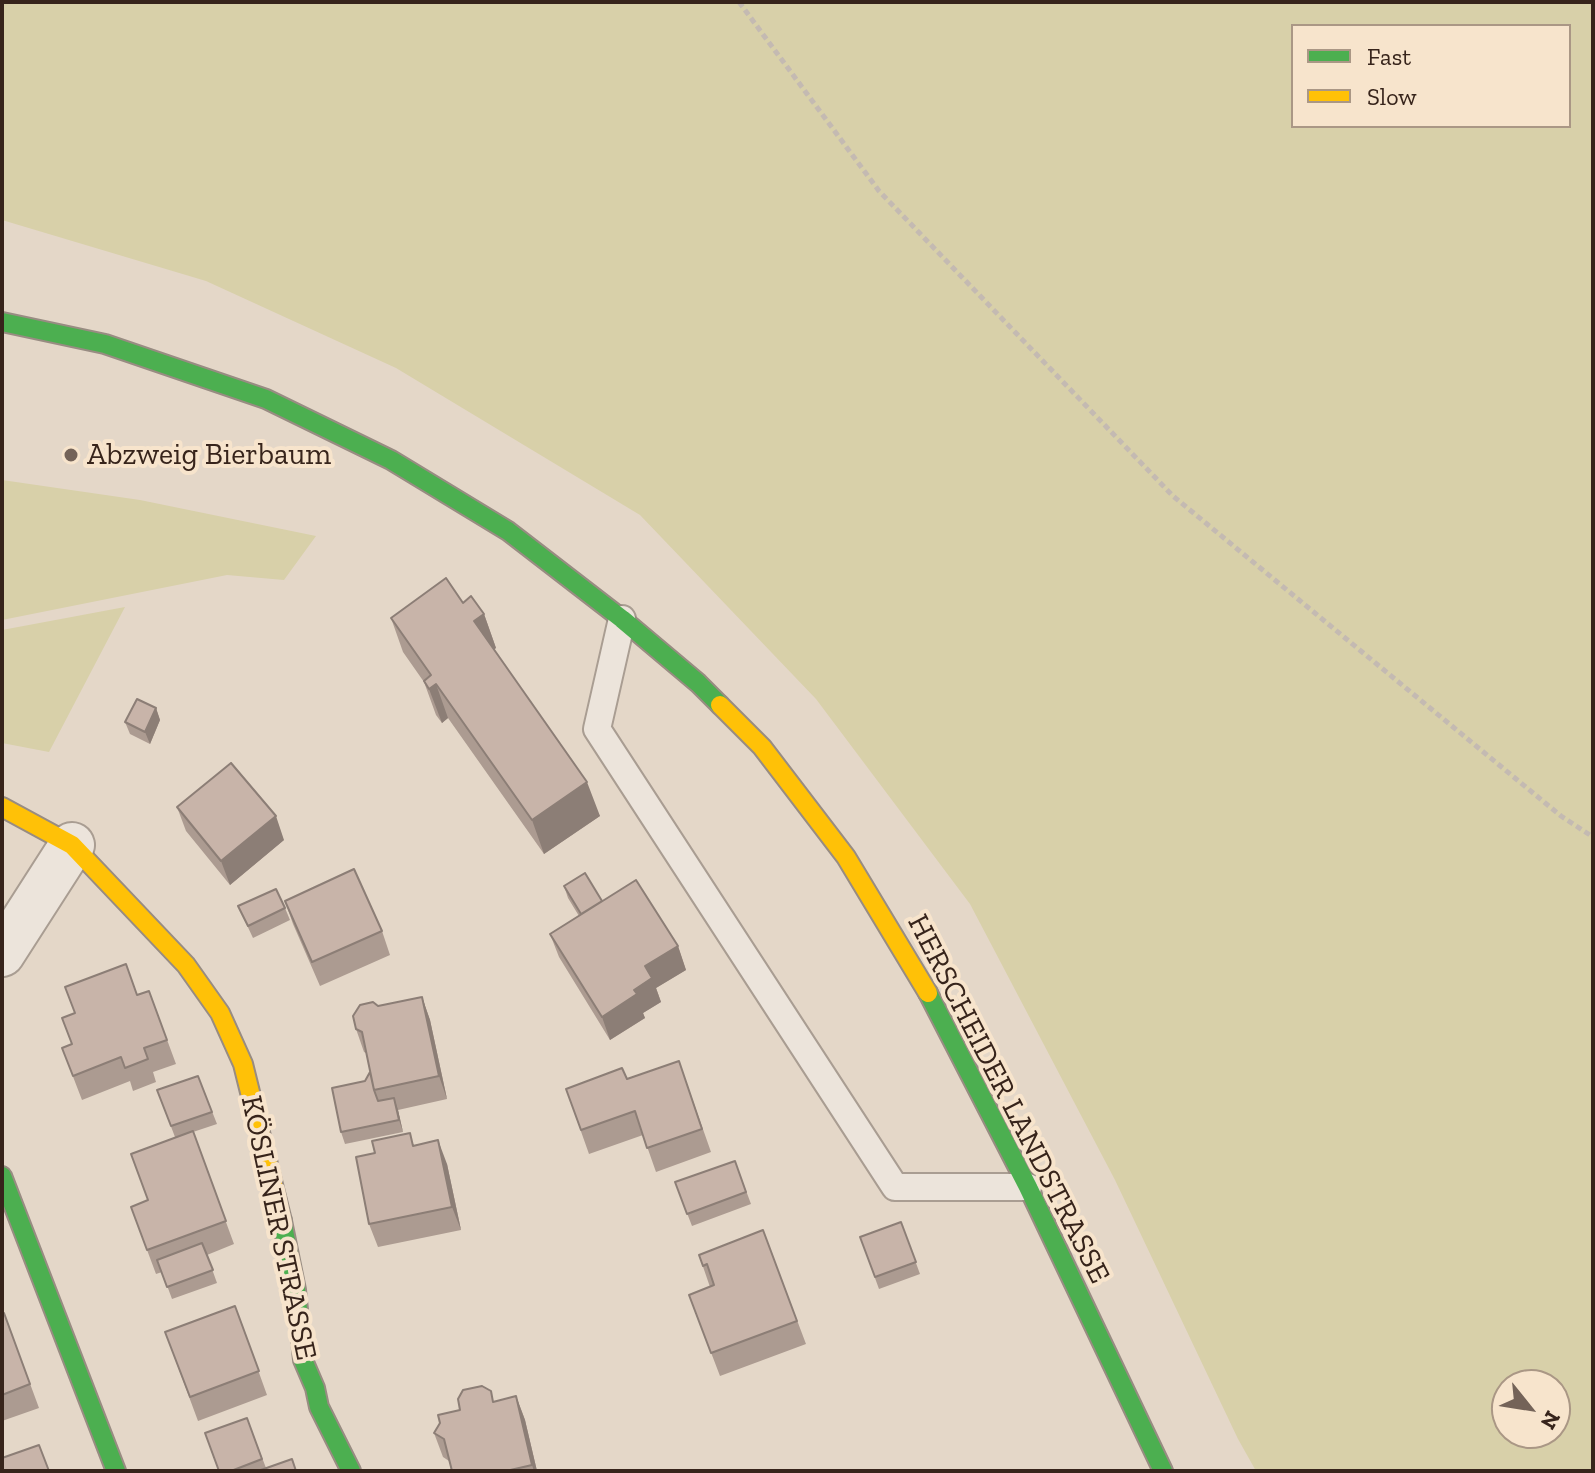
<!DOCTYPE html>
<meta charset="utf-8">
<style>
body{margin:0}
#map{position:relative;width:1595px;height:1473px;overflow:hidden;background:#e4d7c8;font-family:"Zilla Slab",serif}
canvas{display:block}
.frame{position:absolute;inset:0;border:4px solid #37241b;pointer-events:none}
.legend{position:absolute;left:1291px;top:24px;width:280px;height:104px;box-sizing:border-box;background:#f7e4cc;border:2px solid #aa9785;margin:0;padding:10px 14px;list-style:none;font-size:24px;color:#37241b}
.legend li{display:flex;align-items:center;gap:16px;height:40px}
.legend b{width:40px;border:2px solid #aa9785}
.north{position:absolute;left:1491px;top:1369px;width:80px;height:80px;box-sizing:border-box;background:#f7e4cc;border:2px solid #aa9785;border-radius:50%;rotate:120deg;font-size:22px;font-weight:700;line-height:32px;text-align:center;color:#37241b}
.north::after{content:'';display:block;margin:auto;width:28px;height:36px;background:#746358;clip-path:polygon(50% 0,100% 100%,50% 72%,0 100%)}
</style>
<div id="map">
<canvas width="1595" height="1473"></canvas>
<div class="frame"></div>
<ul class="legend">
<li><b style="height:10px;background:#4caf50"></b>Fast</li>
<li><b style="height:10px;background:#ffc107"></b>Slow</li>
</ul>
<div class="north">N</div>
</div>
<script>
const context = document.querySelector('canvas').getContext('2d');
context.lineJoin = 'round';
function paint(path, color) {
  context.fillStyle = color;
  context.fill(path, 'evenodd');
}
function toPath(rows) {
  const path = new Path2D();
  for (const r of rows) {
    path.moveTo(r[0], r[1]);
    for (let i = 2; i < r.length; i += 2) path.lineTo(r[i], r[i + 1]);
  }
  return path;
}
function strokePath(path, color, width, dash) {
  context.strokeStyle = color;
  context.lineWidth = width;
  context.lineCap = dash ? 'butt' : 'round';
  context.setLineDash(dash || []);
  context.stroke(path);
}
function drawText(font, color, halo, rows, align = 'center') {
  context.font = font + ' "Zilla Slab",serif';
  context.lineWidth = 8;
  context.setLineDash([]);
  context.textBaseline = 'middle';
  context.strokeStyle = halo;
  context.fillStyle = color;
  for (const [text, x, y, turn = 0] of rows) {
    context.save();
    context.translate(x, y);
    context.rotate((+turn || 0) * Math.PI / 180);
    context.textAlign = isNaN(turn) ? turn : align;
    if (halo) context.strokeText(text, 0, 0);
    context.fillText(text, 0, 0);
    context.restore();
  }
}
const green = toPath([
 [2,2,1593,2,1593,1471,1256,1471,1238,1439,1115,1180,970,904,816,699,640,515,396,368,206,281,2,220],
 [1569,26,1569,126,1293,126,1293,26],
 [1555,1385,1555,1433,1507,1433,1507,1385],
 [2,480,140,500,316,536,284,580,227,575,2,620],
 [125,607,49,752,2,743,2,630]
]);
const path = toPath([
 [739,2,879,191,1173,496,1561,816,1593,837]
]);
const lane = toPath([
 [622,619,597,729,895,1187,1028,1187]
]);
const street = toPath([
 [2,954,72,845]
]);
const fast = toPath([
 [2,322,105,344,266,399,391,460,508,531,622,619,698,683,720,705],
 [928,993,1028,1187,1163,1471],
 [2,1176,116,1471],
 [282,1221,296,1290,303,1360,315,1388,319,1407,351,1471]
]);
const slow = toPath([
 [720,705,762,747,846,857,928,993],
 [2,807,72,845,186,965,220,1013,243,1064,282,1221]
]);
const wall = toPath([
 [463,603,484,614,496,648,494,649,600,816,544,854,448,718,442,723,436,715,424,682,403,652,391,618],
 [156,708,160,720,150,744,130,734,125,722],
 [177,807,284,840,230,885,186,831],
 [564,886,602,901,678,946,686,970,656,988,661,1002,643,1013,645,1018,610,1040,559,957,550,934,579,916,568,898],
 [285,901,382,931,390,955,320,986,293,924],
 [238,906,285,908,290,920,253,938],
 [149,991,176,1064,153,1072,156,1082,133,1091,130,1081,82,1100,62,1048,72,1044,137,995],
 [422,997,430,1020,447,1099,398,1110,403,1132,345,1144,341,1132,370,1072,366,1053,364,1052,356,1029,378,1006],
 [679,1061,711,1152,656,1172,643,1135,589,1154,566,1089,627,1079],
 [198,1076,217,1124,193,1132,234,1244,207,1255,217,1283,172,1299,162,1272,156,1274,131,1207,148,1201,175,1137,157,1090],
 [414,1145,447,1164,461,1230,378,1247,369,1224],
 [735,1161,751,1204,692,1226,675,1182],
 [901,1222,920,1274,879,1289,860,1237],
 [763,1230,806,1344,720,1376,689,1295,710,1287,699,1255],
 [235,1306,267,1395,198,1421,165,1332],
 [4,1313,39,1408,2,1421,2,1314],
 [516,1396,525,1420,537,1471,452,1471,449,1461,443,1457,434,1433,460,1410],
 [247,1418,266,1468,296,1471,219,1471]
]);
const shadedWall = toPath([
 [484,614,496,648,487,655,474,621],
 [436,684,448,718,442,723,429,689],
 [156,708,160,720,150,744,145,732],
 [587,782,600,816,544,854,532,820],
 [276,816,284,840,230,885,221,861],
 [678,946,686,970,656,988,661,1002,643,1013,645,1018,610,1040,602,1017,634,990,645,966],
 [422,997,430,1020,447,1099,439,1076],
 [394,1098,398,1110,403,1132,399,1120],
 [438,1140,447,1164,461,1230,452,1207],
 [516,1396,525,1420,537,1471,534,1471,532,1465]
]);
const building = toPath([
 [446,578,463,603,471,596,484,614,474,621,587,782,532,820,436,684,429,689,424,681,431,675,391,618,446,578],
 [137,699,156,708,145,732,125,722,137,699],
 [231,763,276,816,221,861,177,807,231,763],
 [354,869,382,931,312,962,285,901,354,869],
 [585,873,602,901,581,914,564,886,585,873],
 [636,880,678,946,645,966,652,978,634,990,637,994,602,1017,550,934,636,880],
 [276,889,285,908,248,926,238,906,276,889],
 [126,964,137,995,149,991,167,1040,144,1048,148,1059,125,1068,121,1057,73,1076,62,1048,72,1044,62,1018,75,1013,65,987,126,964],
 [422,997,439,1076,374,1090,362,1032,356,1029,353,1016,360,1005,373,1002,378,1006,422,997],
 [679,1061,702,1129,647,1148,635,1111,581,1130,566,1089,622,1068,627,1079,679,1061],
 [370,1072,374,1090,378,1101,394,1098,399,1120,341,1132,332,1088,365,1081,370,1072],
 [198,1076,212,1112,171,1126,157,1090,198,1076],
 [193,1131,226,1221,147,1250,131,1207,148,1200,131,1154,193,1131],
 [410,1133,413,1146,438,1140,452,1207,369,1224,356,1157,375,1153,372,1141,410,1133],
 [735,1161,746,1192,687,1214,675,1182,735,1161],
 [901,1222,916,1262,875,1277,860,1237,901,1222],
 [763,1230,797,1321,711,1353,689,1295,714,1285,707,1264,703,1266,699,1255,763,1230],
 [202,1243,213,1270,167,1287,157,1260,202,1243],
 [235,1306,259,1371,190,1397,165,1332,235,1306],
 [4,1313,30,1384,2,1395,2,1314,4,1313],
 [482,1386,491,1391,493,1402,516,1396,532,1465,506,1471,452,1471,444,1439,434,1433,440,1423,438,1415,460,1410,458,1399,463,1390,482,1386],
 [247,1418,262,1459,231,1471,219,1471,205,1433,247,1418],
 [39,1445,49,1471,2,1471,2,1458,39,1445],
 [292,1459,296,1471,258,1471,292,1459]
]);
const markers = [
 [71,455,8,"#746358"]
];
const poiNames = [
 ["Abzweig Bierbaum",87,455]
];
const streetNames = [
 ["HERSCHEIDER LANDSTRASSE",1008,1099,63],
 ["KÖSLINER STRASSE",278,1228,78]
];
paint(green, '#d8d0a9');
strokePath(lane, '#a99d92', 30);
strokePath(street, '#a99d92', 48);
strokePath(fast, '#988c82', 22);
strokePath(slow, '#988c82', 22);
strokePath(path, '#c4bab2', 5, [6, 4]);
strokePath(lane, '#ece4db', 26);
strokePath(street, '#ece4db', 44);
strokePath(fast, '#4caf50', 18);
strokePath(slow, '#ffc107', 18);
paint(wall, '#ac9b91');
paint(shadedWall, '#8c7e76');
paint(building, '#c8b4a9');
strokePath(building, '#8c7e76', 2);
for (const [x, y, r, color] of markers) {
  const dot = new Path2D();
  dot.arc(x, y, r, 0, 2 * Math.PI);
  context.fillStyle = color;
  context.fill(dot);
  strokePath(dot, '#f7e4cc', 3);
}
drawText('30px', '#37241b', '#f7e4cc', poiNames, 'left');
drawText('30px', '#37241b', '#f7e4cc', streetNames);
</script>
